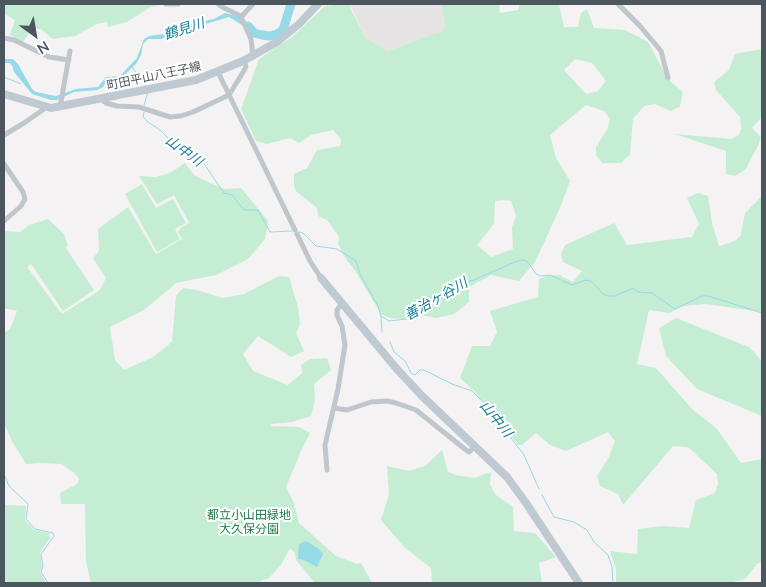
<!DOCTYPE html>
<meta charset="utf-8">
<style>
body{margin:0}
#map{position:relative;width:766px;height:587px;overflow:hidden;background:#f4f2f2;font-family:Lato,sans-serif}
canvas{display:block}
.frame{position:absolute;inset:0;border:5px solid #4b565e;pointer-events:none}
.north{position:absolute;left:10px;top:10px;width:50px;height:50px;-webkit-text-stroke:4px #fff;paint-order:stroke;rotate:148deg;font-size:14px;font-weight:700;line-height:20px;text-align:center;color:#4b565e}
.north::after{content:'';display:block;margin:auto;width:18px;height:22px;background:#4b565e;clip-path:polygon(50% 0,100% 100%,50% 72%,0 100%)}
</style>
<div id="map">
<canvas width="766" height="587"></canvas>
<div class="frame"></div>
<div class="north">N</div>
</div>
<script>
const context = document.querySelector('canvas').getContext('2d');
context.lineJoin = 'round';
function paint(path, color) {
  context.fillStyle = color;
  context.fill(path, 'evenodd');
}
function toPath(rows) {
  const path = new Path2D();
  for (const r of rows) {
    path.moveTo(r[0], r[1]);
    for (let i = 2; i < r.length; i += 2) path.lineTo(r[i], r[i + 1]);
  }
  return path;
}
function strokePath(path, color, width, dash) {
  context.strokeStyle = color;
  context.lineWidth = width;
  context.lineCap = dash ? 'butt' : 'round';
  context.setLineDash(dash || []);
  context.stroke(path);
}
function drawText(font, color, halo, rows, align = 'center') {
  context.font = font + ' Lato,"Noto Sans JP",sans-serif';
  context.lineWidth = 4;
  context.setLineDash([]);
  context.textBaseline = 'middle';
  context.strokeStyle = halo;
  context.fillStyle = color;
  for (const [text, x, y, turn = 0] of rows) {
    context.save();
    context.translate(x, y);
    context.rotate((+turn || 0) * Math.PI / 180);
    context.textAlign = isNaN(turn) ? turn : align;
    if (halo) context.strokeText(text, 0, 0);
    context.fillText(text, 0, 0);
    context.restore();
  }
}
const education = toPath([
 [343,4,441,4,445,26,442,31,388,51,366,38,352,9]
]);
const green = toPath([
 [4,4,159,4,159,5,149,8,127,22,108,27,107,22,97,24,75,36,53,39,41,29,32,28,23,42,10,35,15,20,4,14],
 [340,4,348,4,366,38,388,51,442,31,445,25,441,4,499,4,500,13,518,10,520,4,559,4,564,27,578,27,581,13,587,9,594,28,625,30,648,42,665,74,671,82,683,92,680,106,671,111,655,104,644,106,633,119,630,154,621,163,602,163,596,155,596,147,608,128,610,119,604,111,586,105,550,135,556,158,570,181,560,208,535,262,519,281,491,275,469,287,469,302,454,314,436,318,421,315,403,319,390,318,381,314,356,272,344,256,338,244,339,237,327,220,318,216,317,208,296,191,294,186,294,174,307,168,317,150,340,146,341,139,333,130,311,135,299,143,290,138,267,144,256,141,241,109,259,59,292,37,325,6],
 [575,59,592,63,606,81,598,91,586,94,564,70],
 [504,200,511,201,516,216,512,227,513,249,491,257,477,245,494,224,495,201],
 [762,49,762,111,761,118,752,128,761,137,758,146,745,170,735,176,726,174,726,151,675,134,731,139,739,135,741,129,740,117,716,90,714,82,729,70,735,54],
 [185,163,194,175,208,182,224,189,241,188,268,221,265,239,248,259,216,275,176,283,144,310,110,327,115,360,124,370,153,357,172,342,176,296,183,288,197,290,223,298,244,294,279,276,289,277,298,307,300,325,296,333,304,351,291,357,258,336,243,354,253,371,288,385,302,373,301,365,310,359,327,358,331,370,314,384,315,400,311,416,292,422,272,424,270,426,299,427,310,433,301,451,286,487,294,503,299,523,336,556,357,564,361,563,372,583,315,583,296,560,295,553,290,548,281,565,268,579,262,580,257,583,91,583,86,562,85,504,61,504,60,493,77,484,79,479,74,473,62,464,41,463,26,464,12,441,4,423,4,333,10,329,17,311,4,308,4,231,20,232,29,225,48,219,64,234,68,246,65,247,94,290,63,311,31,264,27,267,62,314,100,290,106,278,93,258,99,251,98,229,128,207,156,254,182,239,178,232,181,228,189,223,174,195,157,204,139,176,156,177,170,173],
 [142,184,156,208,173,199,186,223,175,229,180,239,157,252,125,194],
 [698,193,708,196,712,223,719,246,735,241,741,235,745,213,762,196,762,312,706,304,683,306,670,313,649,310,637,364,656,368,692,409,717,429,741,463,762,459,762,562,758,563,745,579,729,583,616,583,616,569,610,551,637,554,638,529,663,526,689,528,696,500,715,493,718,484,717,474,688,447,673,446,623,505,618,494,600,486,597,476,609,457,615,441,608,432,566,451,550,445,536,433,522,445,518,445,475,392,460,378,472,346,490,346,497,332,490,311,538,297,539,279,546,276,559,275,573,282,582,271,563,262,561,254,565,245,614,223,627,245,692,237,699,224,687,198],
 [676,318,749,347,762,361,762,416,697,389,666,356,659,328],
 [442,450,448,472,460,476,474,478,491,472,490,485,496,495,513,507,514,531,535,533,556,557,539,563,542,583,432,583,431,568,405,548,381,520,389,495,387,466,409,471,425,466],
 [4,505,26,506,25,520,34,530,49,533,50,538,40,552,42,567,40,572,46,583,4,583]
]);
const water = toPath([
 [289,4,293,4,284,26,280,34,274,39,266,39,257,36,247,28,229,17,195,27,178,29,162,39,148,39,143,44,141,55,136,64,121,78,107,80,103,87,97,90,74,92,57,100,51,100,32,94,14,72,12,65,9,63,4,63,4,59,13,59,18,64,32,89,36,92,56,96,76,89,98,87,106,77,120,76,137,58,144,39,149,36,164,34,176,27,214,19,225,13,237,16,244,21,257,34,271,37,280,28],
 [306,541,319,549,323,554,317,567,304,560,298,559,299,544]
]);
const stream = toPath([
 [132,67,146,86],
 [4,77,21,84],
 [144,105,148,92],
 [144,112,143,117,148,122,160,130,185,155,196,156,202,161,224,193,232,195,244,210,258,210,270,232,292,231],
 [299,232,303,233,316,246,337,249,356,261,360,274,378,306,381,316,382,332],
 [381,316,389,321,407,319,427,302,447,294,457,284,474,280,515,262,522,260,527,261,536,274,541,276,550,275,572,285,586,280,591,281,603,294,608,296,615,296,633,288,638,292,652,293,675,309,702,296,708,296,762,313],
 [390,342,394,352,405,361,411,373,415,375,420,370,424,370,452,384,472,391,485,404,524,455,539,489],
 [4,474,9,486,28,504,26,519,35,529,53,533,54,536,41,554,43,566,41,572,48,583],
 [542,495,554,517,574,522,587,530,594,542,608,555,612,567,613,583]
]);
const river = toPath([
 [248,26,254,33,262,35,270,36,277,34,283,30,291,4]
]);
const street = toPath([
 [166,4,178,4],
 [218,4,224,8,241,16],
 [618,4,640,26,661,51,668,78],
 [4,38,14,40,49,57,69,60],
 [253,56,251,39,241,17,253,4],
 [218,72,295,230],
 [101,99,106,103,117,106,139,107,170,117,181,116,193,112,229,95,245,69,246,66,243,61],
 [60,107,70,51],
 [4,135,24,123,47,107],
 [4,164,23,192,25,199,21,206,4,221],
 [297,234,310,261,321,278],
 [334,408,347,410,371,402,387,401,396,403,416,410,466,450,469,452,475,446],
 [327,470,325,445,338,389,345,345,342,326,337,315,337,310,342,303]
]);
const secondary = toPath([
 [4,94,51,108,196,80,243,61,277,42,299,24,318,4],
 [321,278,396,368,422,396,507,477,526,503,579,583]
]);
const streetNames = [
 ["町田平山八王子線",154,76,-12]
];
const parkNames = [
 ["都立小山田緑地",249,515],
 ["大久保分園",249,529]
];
const waterNames = [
 ["鶴見川",184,29,-18],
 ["山中川",184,151,36],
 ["善治ヶ谷川",436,299,-30],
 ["山中川",496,419,51]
];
paint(education, '#e5e3e3');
paint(green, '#c5edd3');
paint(water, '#96d9e7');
strokePath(stream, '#96d9e7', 1);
strokePath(river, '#96d9e7', 9);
strokePath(street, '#bfc7cd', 5);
strokePath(secondary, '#bfc9d2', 8);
drawText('12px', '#4b565e', '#fff', streetNames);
drawText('12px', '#1f7c4a', '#fff', parkNames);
drawText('italic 14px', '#168096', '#fff', waterNames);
</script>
